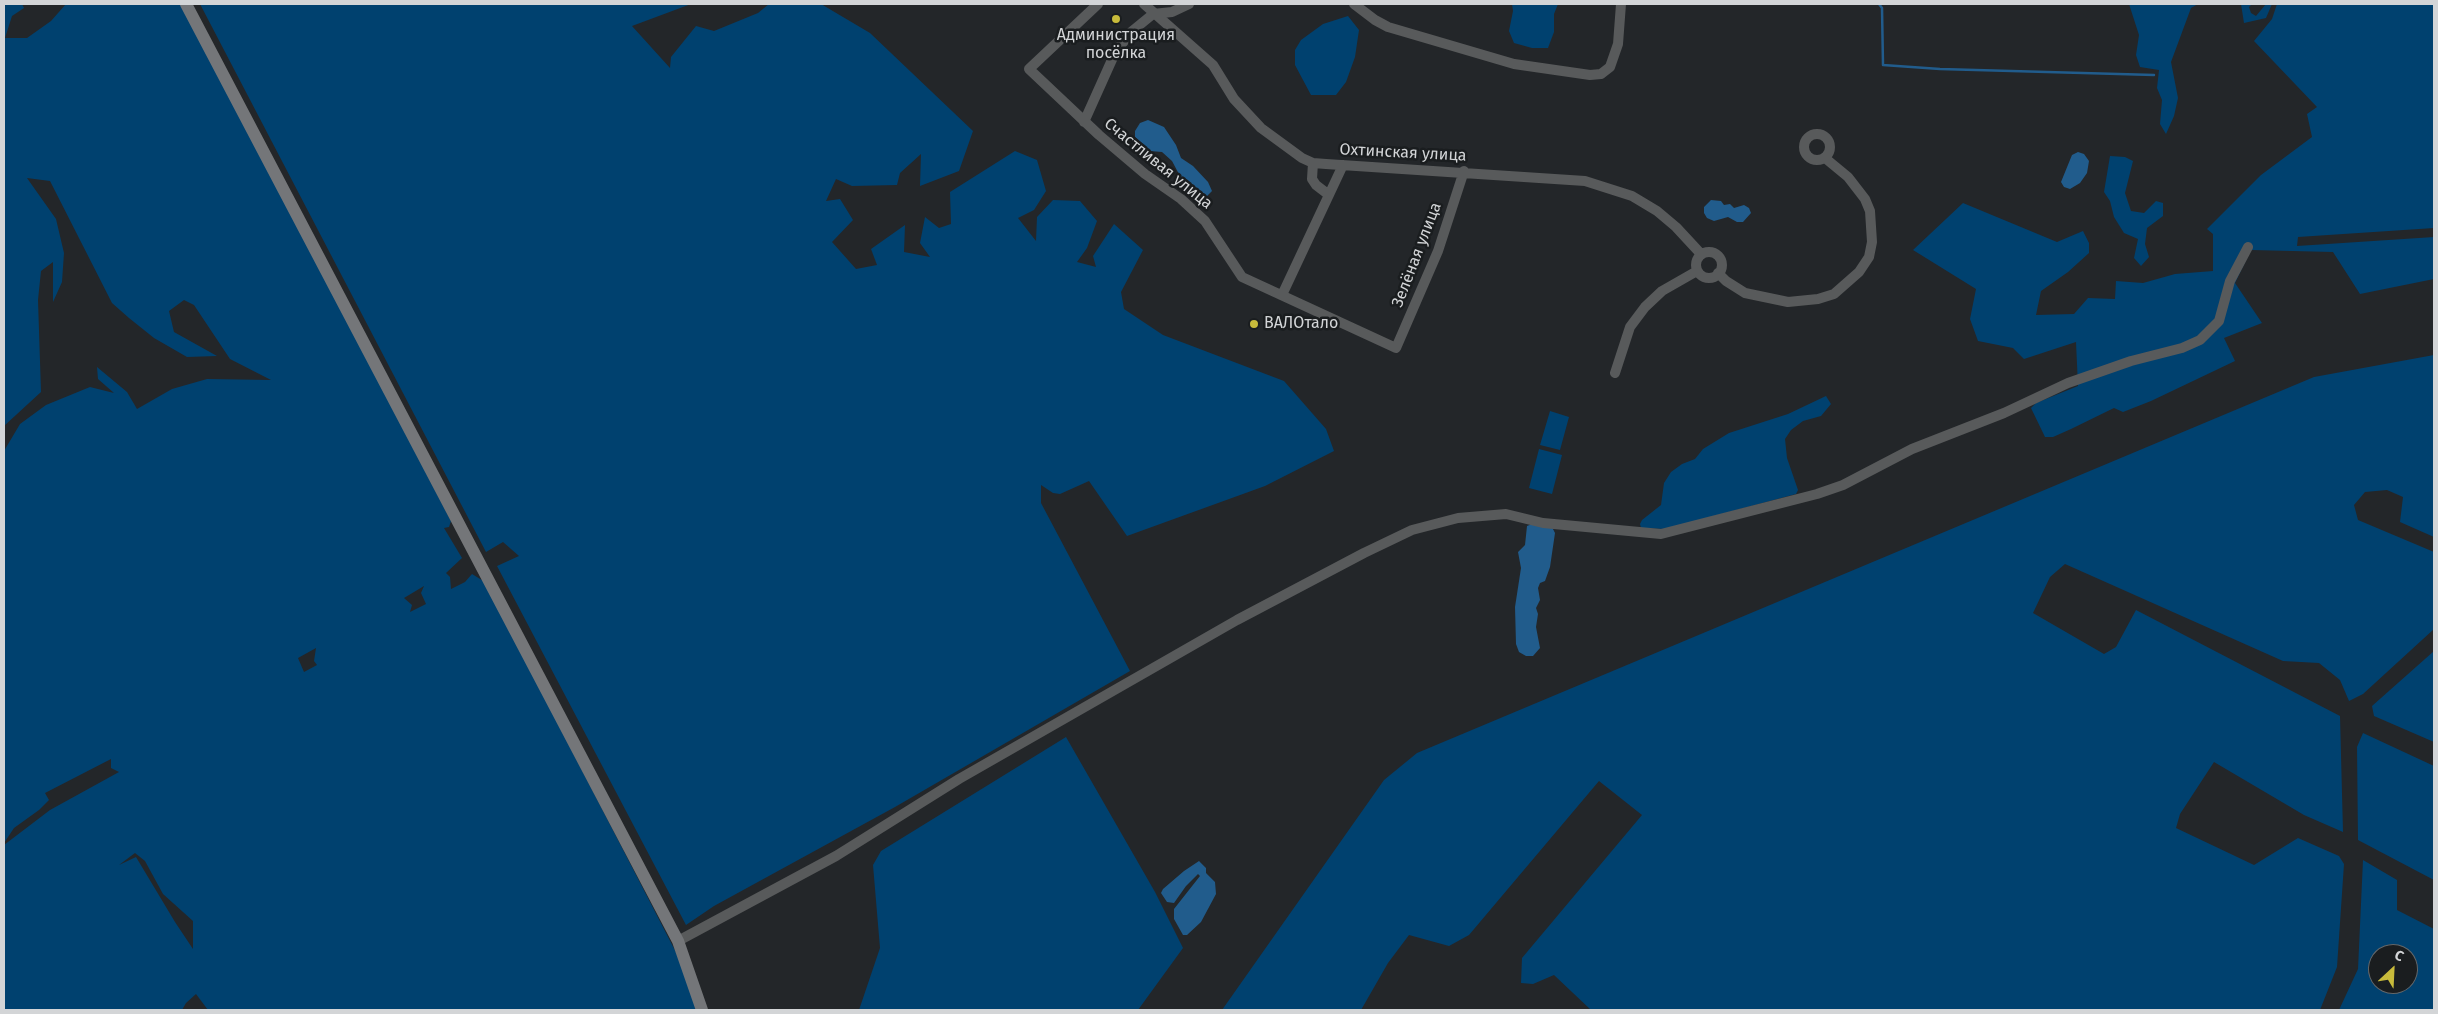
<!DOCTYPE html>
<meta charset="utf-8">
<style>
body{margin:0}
#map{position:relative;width:2438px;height:1014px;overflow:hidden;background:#232629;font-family:"Fira Sans",sans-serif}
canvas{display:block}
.frame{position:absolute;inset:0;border:5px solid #d3d5d7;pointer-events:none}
.north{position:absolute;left:2368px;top:944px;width:50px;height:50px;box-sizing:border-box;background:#1a1d1f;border:1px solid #646769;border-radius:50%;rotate:25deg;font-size:14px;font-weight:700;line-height:20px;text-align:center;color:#d3d5d7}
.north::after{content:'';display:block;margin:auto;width:18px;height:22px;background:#c8bb3b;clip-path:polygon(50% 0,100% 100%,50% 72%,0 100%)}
</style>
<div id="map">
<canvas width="2438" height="1014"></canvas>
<div class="frame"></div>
<div class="north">С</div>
</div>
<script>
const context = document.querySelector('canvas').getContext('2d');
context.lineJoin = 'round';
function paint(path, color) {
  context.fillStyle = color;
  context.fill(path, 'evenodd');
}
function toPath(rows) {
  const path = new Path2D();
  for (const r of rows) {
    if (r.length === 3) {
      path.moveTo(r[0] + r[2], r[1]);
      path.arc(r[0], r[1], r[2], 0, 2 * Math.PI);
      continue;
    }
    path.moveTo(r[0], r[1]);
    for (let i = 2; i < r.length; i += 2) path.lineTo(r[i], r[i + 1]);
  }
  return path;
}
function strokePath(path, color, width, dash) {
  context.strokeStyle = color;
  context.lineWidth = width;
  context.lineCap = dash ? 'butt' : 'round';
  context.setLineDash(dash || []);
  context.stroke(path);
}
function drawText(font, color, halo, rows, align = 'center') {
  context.font = font + ' "Fira Sans",sans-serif';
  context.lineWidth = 5;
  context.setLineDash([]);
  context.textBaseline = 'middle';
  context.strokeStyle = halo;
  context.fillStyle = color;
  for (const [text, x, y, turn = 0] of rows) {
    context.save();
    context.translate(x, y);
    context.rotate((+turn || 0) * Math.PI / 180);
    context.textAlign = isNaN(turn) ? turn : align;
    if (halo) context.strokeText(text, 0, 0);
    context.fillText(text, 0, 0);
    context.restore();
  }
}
const green = toPath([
 [4,4,22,4,24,8,12,16,5,38,27,38,51,21,66,4,183,4,451,521,449,527,444,528,462,558,446,573,450,577,451,589,465,582,472,574,485,582,683,966,698,1007,694,1010,208,1010,196,994,186,1003,182,1010,4,1010,4,845,50,810,119,772,111,768,111,759,45,793,49,800,39,810,14,828,4,843,4,451,20,424,46,405,90,387,114,393,98,379,97,367,127,392,137,409,172,389,207,379,271,380,230,359,194,305,184,300,169,311,174,332,217,356,187,357,154,338,129,318,112,303,50,181,27,178,56,219,64,253,62,282,53,302,53,262,41,271,38,300,41,392,4,426],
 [424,586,421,593,426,604,410,612,412,605,404,598],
 [316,648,314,661,317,665,304,672,298,658],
 [135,853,145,861,163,894,193,921,193,949,175,922,136,857,119,865],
 [200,4,691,4,632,26,670,68,671,57,696,26,714,31,758,13,769,4,821,4,870,33,973,131,959,171,920,186,921,154,900,173,897,185,852,186,836,179,826,201,840,199,853,220,832,242,856,269,877,265,871,249,905,225,904,252,930,257,920,243,925,217,939,228,951,224,950,192,1015,151,1037,160,1046,191,1034,210,1018,218,1036,241,1037,217,1053,200,1080,201,1097,221,1087,248,1077,262,1096,267,1093,256,1114,224,1143,250,1121,292,1124,309,1163,335,1284,381,1326,429,1334,451,1265,486,1127,536,1089,481,1060,494,1053,493,1041,485,1041,503,1130,671,895,807,714,906,686,925,497,566,519,556,503,542,486,552],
 [1512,4,1558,4,1554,14,1554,32,1548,48,1532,48,1514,43,1509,31,1513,11],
 [2129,4,2198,4,2191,8,2171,62,2178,98,2174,116,2166,134,2160,124,2162,100,2157,88,2159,70,2140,67,2136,55,2139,35],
 [2241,4,2252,4,2249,7,2251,13,2256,16,2266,4,2272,4,2266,18,2244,23],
 [2277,4,2434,4,2434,228,2298,237,2297,246,2434,237,2434,279,2360,294,2333,252,2251,250,2235,283,2262,323,2224,338,2235,361,2151,401,2123,412,2114,408,2071,429,2053,437,2045,437,2031,408,2036,403,2078,386,2076,342,2024,359,2013,348,1978,341,1970,319,1976,289,1913,250,1963,203,2057,242,2083,231,2089,243,2089,253,2068,272,2041,291,2036,315,2074,314,2088,298,2115,299,2116,281,2143,283,2175,274,2213,271,2213,234,2207,229,2261,175,2312,137,2307,114,2317,107,2254,41,2272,19],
 [1348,16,1359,30,1355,57,1346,82,1336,95,1311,95,1295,65,1295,50,1301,40,1323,24],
 [2110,156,2125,157,2133,161,2125,193,2131,211,2144,213,2156,201,2163,203,2163,216,2147,228,2145,244,2149,257,2141,266,2134,258,2138,239,2124,233,2114,217,2110,201,2104,192],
 [2434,355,2434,537,2400,522,2403,497,2387,490,2365,492,2354,505,2358,520,2434,552,2434,629,2363,694,2349,701,2340,680,2319,663,2283,661,2065,564,2050,577,2033,613,2104,654,2116,647,2136,610,2340,716,2343,832,2304,815,2214,762,2180,814,2176,828,2254,865,2298,838,2339,856,2344,864,2337,967,2320,1010,1591,1010,1554,975,1533,984,1521,983,1522,958,1642,815,1599,781,1469,935,1449,946,1409,935,1388,963,1361,1010,1222,1010,1384,780,1417,753,2314,377],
 [1826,396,1831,404,1821,416,1803,421,1791,430,1785,439,1787,458,1798,490,1796,494,1666,529,1641,528,1640,524,1642,520,1661,505,1664,483,1671,472,1682,464,1695,459,1703,449,1729,433,1788,414],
 [1550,411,1569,417,1560,450,1540,445],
 [1539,449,1562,455,1552,494,1529,488],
 [2434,651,2434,742,2374,716,2372,706],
 [2363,733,2434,766,2434,880,2358,840,2357,747],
 [1066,737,1155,892,1183,948,1138,1010,859,1010,880,948,873,865,881,851],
 [2363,860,2397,880,2397,910,2434,929,2434,1010,2339,1010,2358,969],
 [2378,954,2408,954,2408,984,2378,984]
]);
const water = toPath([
 [1148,120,1164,127,1176,145,1181,158,1193,166,1208,182,1212,191,1206,197,1200,195,1180,176,1172,161,1162,152,1150,151,1135,137,1135,131,1140,123],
 [2078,152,2084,154,2089,161,2087,173,2080,183,2070,189,2064,187,2061,182,2072,155],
 [1711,200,1721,201,1724,205,1730,204,1734,208,1744,205,1749,208,1751,213,1743,222,1737,222,1728,217,1714,221,1707,218,1704,213,1704,207],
 [1532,524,1552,527,1555,533,1550,567,1545,581,1540,583,1538,588,1540,600,1536,608,1538,614,1536,627,1540,648,1533,656,1526,656,1519,652,1516,644,1515,607,1521,568,1518,552,1525,545,1527,526],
 [1199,861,1206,868,1206,873,1215,882,1216,894,1201,922,1187,935,1183,935,1174,919,1174,909,1200,876,1198,874,1186,886,1174,903,1167,902,1161,893,1163,889,1184,871]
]);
const stream = toPath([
 [1879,4,1882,8,1883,65,1940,69,2154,75]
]);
const street = toPath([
 [1098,4,1029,69,1099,135,1145,174,1181,199,1205,221,1242,277,1396,348,1438,251,1464,171],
 [1144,4,1213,65,1234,99,1261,128,1302,158,1313,163,1326,164,1585,181,1632,196,1657,211,1676,227,1701,254],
 [1354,4,1375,20,1388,27,1514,64,1590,75,1601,74,1610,67,1618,44,1621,4],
 [1084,122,1115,53,1131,32,1153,14,1172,12,1189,4],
 [1817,147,13],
 [1313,163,1312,179,1316,185,1329,195],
 [1709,265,13],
 [1718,273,1726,281,1745,293,1788,302,1818,299,1834,294,1859,272,1869,257,1872,242,1870,211,1865,199,1848,177,1825,158],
 [1282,295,1343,165],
 [1615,373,1630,327,1645,307,1662,291,1697,271],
 [678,941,836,856,959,779,1237,620,1364,553,1412,530,1458,518,1506,514,1543,523,1661,534,1817,494,1843,485,1912,449,2004,413,2068,383,2131,361,2182,348,2200,340,2219,321,2230,281,2248,247]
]);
const secondary = toPath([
 [186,4,678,941,702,1010]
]);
const markers = [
 [1116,19,5,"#c8bb3b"],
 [1254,324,5,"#c8bb3b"]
];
const poiNames = [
 ["Администрация",1116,36],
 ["посёлка",1116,54],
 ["ВАЛОтало",1264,324,"left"]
];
const streetNames = [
 ["Охтинская улица",1403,153,3],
 ["Счастливая улица",1158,164,39],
 ["Зелёная улица",1417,255,-69]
];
paint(green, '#00416f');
paint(water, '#215c8c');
strokePath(stream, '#215c8c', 2.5);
strokePath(street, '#585a5b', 10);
strokePath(secondary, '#747679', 12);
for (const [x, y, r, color] of markers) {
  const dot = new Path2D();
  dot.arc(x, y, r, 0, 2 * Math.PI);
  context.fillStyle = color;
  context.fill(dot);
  strokePath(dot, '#1a1d1f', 2);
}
drawText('16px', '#d3d5d7', '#1a1d1f', poiNames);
drawText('16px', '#d3d5d7', '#1a1d1f', streetNames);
</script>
